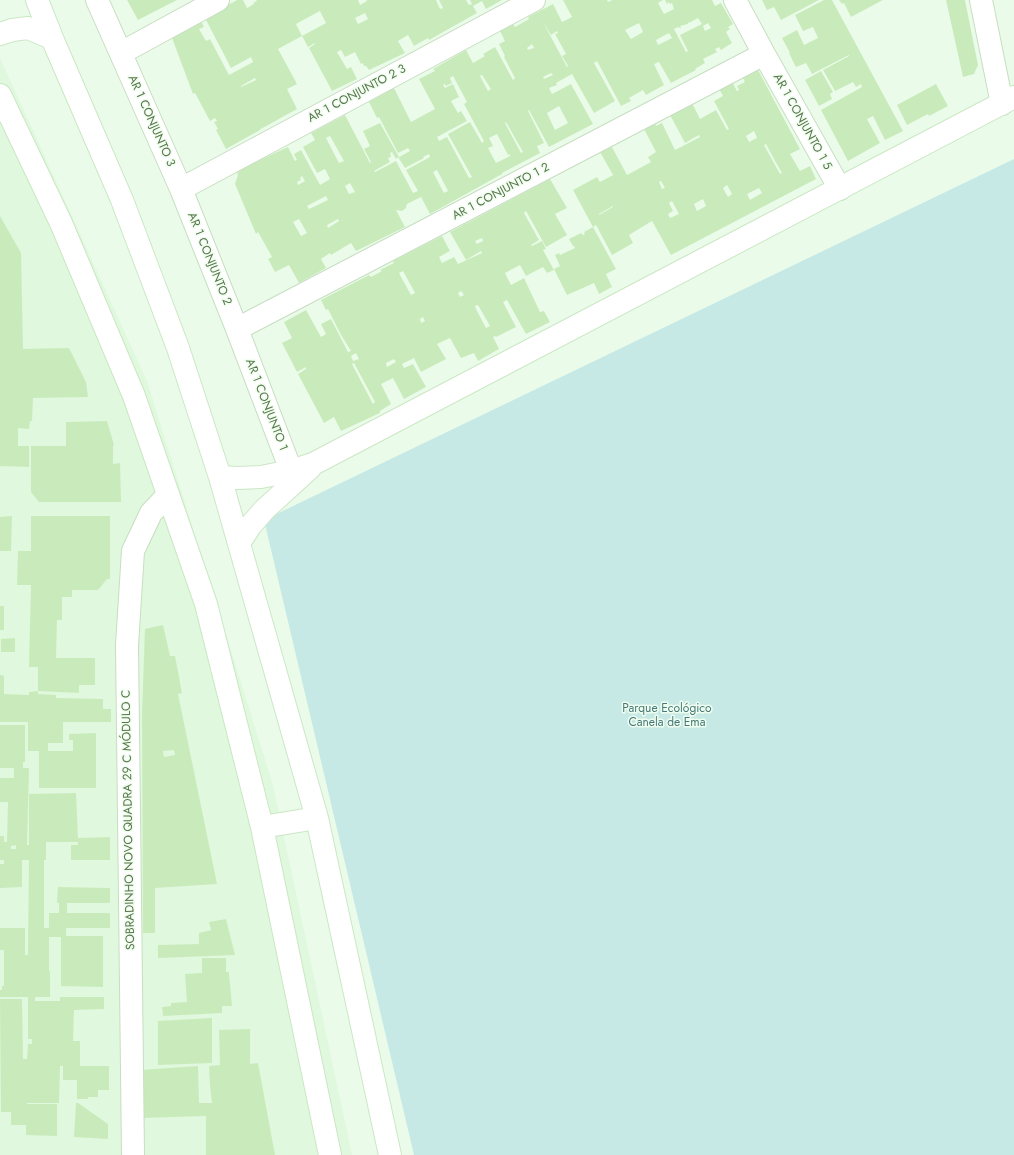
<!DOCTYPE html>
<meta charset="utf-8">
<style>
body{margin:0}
canvas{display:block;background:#eafce9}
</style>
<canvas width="1014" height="1155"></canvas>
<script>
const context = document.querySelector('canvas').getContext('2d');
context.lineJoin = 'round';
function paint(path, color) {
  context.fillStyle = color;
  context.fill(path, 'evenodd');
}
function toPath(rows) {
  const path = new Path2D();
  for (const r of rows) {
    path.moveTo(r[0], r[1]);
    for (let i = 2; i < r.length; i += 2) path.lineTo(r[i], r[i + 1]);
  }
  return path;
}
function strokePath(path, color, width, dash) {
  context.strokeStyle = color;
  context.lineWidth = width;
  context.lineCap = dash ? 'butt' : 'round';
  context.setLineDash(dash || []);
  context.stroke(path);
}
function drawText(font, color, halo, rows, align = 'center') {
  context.font = font + ' Jost,sans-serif';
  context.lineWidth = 3;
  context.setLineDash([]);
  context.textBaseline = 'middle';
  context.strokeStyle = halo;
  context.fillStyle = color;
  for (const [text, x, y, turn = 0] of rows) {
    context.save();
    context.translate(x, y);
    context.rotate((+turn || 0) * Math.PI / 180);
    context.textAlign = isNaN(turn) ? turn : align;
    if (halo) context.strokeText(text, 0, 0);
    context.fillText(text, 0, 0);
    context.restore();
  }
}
const residential = toPath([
 [0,58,147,381,273,785,352,1155,0,1155]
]);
const green = toPath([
 [1014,159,1014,1155,414,1155,264,520]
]);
const building = toPath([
 [127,0,177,0,138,20],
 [237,0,243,0,247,8,254,4,253,3,257,1,256,0,358,0,360,5,367,1,366,0,436,0,440,9,443,8,439,0,466,0,469,5,472,4,470,0,502,0,486,9,482,1,473,6,477,13,429,40,428,38,414,46,408,35,398,41,405,53,369,70,366,66,364,66,363,63,361,64,355,52,345,57,341,50,337,52,347,69,351,67,357,79,332,91,309,48,315,44,315,43,308,47,302,36,326,23,320,11,296,24,302,36,278,49,297,84,287,89,297,109,259,130,260,130,226,149,216,130,218,129,214,122,217,121,215,118,210,121,195,93,193,94,172,38,184,29,201,21,204,27,199,29,206,41,210,39,229,75,253,62,251,57,231,68,205,18],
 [365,13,368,19,358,24,355,18],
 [255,78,256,80,241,87,241,86],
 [563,0,607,0,608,2,612,0,663,0,658,3,664,14,674,9,672,3,670,4,669,2,667,4,665,0,712,0,715,6,721,3,733,24,728,27,730,29,726,32,732,43,721,50,719,47,715,49,717,52,703,59,705,63,695,69,696,70,671,83,659,62,654,64,664,85,646,95,643,90,629,98,631,101,621,106,597,61,594,63,615,101,594,113,572,74,556,83,557,85,549,88,552,94,571,84,593,124,549,147,529,110,528,111,544,143,537,146,540,153,502,173,502,174,430,214,421,197,407,204,406,208,402,211,396,210,405,227,356,251,351,243,331,255,330,253,321,259,326,268,299,283,289,265,275,272,268,259,272,257,258,232,256,234,235,184,238,175,237,174,240,169,288,147,295,161,297,160,294,154,301,150,320,185,330,179,325,169,317,173,303,147,315,140,311,133,345,115,370,163,371,162,364,149,370,146,363,131,380,123,399,157,410,151,408,148,398,153,379,117,377,118,369,102,394,88,411,122,435,109,419,79,435,71,433,69,466,50,473,63,485,56,483,54,495,47,513,80,515,78,504,57,505,56,499,44,505,41,500,31,513,24,515,27,529,19,528,17,553,4,562,22,572,17],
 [698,18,702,24,680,35,688,51,686,52,674,29,678,27,680,28,681,28,680,26,688,24,688,22,689,23],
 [543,22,551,35,557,31,558,33,555,34,566,54,562,56,568,66,567,67],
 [639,23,643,32,631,39,625,30],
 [708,23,711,28,705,31,703,26],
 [669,33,672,38,658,45,656,40],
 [532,44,534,48,528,50,527,48],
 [551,73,553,75,544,79,543,77],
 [482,75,491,89,488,91,480,76],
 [453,76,467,102,464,104,484,141,482,143,470,122,448,134,472,177,469,178,447,137,439,141,437,137,467,121,461,111,458,113,451,101,459,97,453,84,445,88,443,85,445,84,446,86,452,83,450,78],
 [559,106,568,123,555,130,547,113],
 [506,122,523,152,521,153,505,123],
 [497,134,508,155,510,154,510,156,496,163,488,148,493,146,489,138],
 [330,136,344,161,339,163,326,138],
 [392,152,396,159,398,157,405,168,424,158,423,157,429,154,430,157,406,170,418,191,413,193,396,161,375,172,374,171,390,162,388,158,391,157,390,153],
 [437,170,448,191,444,193,433,172],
 [302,176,305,181,298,185,297,182,301,180,300,178],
 [350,183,355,192,349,194,345,186],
 [326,196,328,200,309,209,307,206],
 [299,219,307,233,301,236,293,222],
 [338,219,339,221,328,228,327,225],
 [762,0,819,0,781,20,774,7,767,10],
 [824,0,832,0,903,131,885,140,873,116,867,119,880,143,848,161,821,110,862,87,861,84,856,87,853,82,835,91,823,70,849,56,849,55,812,74,806,63,796,67,789,53,790,53,782,38,797,30,804,45,818,38,813,27,803,31,795,15],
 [839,0,883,0,851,17,844,3,842,4],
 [946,0,965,0,978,65,974,74,963,77],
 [758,70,800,149,790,154,800,171,810,166,816,179,671,255,652,221,629,235,633,243,612,255,596,225,593,227,573,190,597,177,600,182,613,175,600,152,612,147,627,175,651,162,648,157,656,152,644,129,655,123,656,126,662,123,675,150,700,137,699,135,685,143,670,115,692,103,700,119,716,110,727,130,729,129,714,101,723,96,718,87,731,80,737,91,739,90,737,86,745,82,742,76],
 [754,131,757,138,749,142,746,136],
 [766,144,775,161,782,173,780,174,764,145],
 [661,181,665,188,662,189,659,182],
 [727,185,732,194,728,197,723,188],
 [759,188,762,193,750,200,747,194],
 [703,199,706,206,697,211,694,204],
 [672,201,679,214,670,218,668,214,673,211,669,203],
 [613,206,613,207,599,215,599,214],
 [821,71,833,92,830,94,832,99,819,106,805,80],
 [936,84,948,106,929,116,928,114,907,125,897,105],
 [550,179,567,208,555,214,567,235,546,247,526,211,524,213,539,240,531,245,532,246,542,241,546,249,543,250,554,270,547,273,543,267,526,276,520,265,505,273,511,285,524,278,540,312,544,311,550,322,526,334,507,300,503,302,516,327,496,337,495,336,493,337,499,349,478,361,474,353,461,358,450,338,437,344,446,359,421,372,414,358,402,364,404,368,413,364,426,387,404,399,393,378,381,384,391,404,380,411,380,413,341,431,334,417,324,423,298,374,306,369,306,367,297,372,282,343,292,338,284,322,306,310,321,337,326,334,321,324,331,319,348,352,351,351,341,335,328,309,326,310,321,300,369,275,371,277,382,271,380,270,394,263,393,261,442,236,450,251,439,257,442,263,454,257,458,264,482,253,481,251,466,260,450,232],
 [482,238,483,241,477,244,475,241],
 [403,271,415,293,411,295,399,273],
 [461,291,464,295,460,297,458,293],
 [478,305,490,326,486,328,476,309,475,306],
 [423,317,425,321,421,323,420,319],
 [356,353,359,359,353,361,351,356],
 [394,359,396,362,387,367,386,363],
 [354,363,375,402,373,404,352,364],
 [0,216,21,253,23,349,69,348,86,382,88,397,33,398,32,421,30,421,29,429,18,428,18,446,29,446,29,467,0,466],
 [593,227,616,269,606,274,612,287,599,294,594,283,567,295,554,269,560,266,555,255,559,253,560,255,575,248,574,246,573,246,569,239,581,233,583,235,585,234,584,232],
 [107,421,114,445,113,446,113,464,120,463,121,502,39,502,31,492,31,446,66,446,66,422],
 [12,516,11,551,0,551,0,517],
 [31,516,110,516,110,579,107,579,98,590,72,590,72,597,62,597,62,620,57,620,56,658,95,658,95,685,79,685,79,693,38,691,38,667,29,667,31,585,17,585,18,551,31,551],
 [0,606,4,606,4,630,0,630],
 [163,625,170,656,175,656,182,693,178,694,217,884,155,888,155,933,143,933,142,714,145,629],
 [174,750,175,755,164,757,163,751],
 [15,638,15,652,1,652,1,639],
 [0,675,4,676,4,694,29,695,29,692,38,691,38,694,56,695,56,698,103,699,103,709,111,709,111,722,63,722,63,743,48,743,48,751,73,751,73,740,69,740,69,734,96,733,96,788,39,788,39,751,28,751,28,722,0,722],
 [0,725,25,725,25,762,23,762,23,768,0,768],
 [14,768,29,768,27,845,29,845,29,794,76,793,78,838,110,837,110,860,71,860,71,845,78,845,78,842,46,842,46,860,44,860,44,928,49,928,49,913,59,913,59,903,57,903,58,887,110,888,110,903,67,903,67,913,110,913,110,928,66,928,66,936,103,936,103,987,61,986,61,937,49,937,49,971,50,971,50,997,35,997,35,1001,60,1001,60,997,104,997,104,1009,74,1010,73,1041,80,1041,80,1066,109,1066,109,1090,98,1090,98,1097,88,1097,88,1099,77,1099,77,1080,63,1080,63,1066,60,1066,59,1103,27,1103,27,1104,57,1104,57,1136,26,1135,26,1125,11,1125,11,1112,1,1112,0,999,22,999,23,1059,27,1059,28,1044,32,1044,32,1039,28,1039,28,997,0,997,0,990,2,990,2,986,4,986,4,950,0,950,0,928,25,928,25,955,28,955,29,860,22,860,22,887,0,888,0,864,4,864,4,860,0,860,0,836,4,836,4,842,7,842,8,802,0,802,0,778,14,778],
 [16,845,16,849,11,849,11,846],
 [226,919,235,955,158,958,158,945,199,944,199,933,211,930,209,922],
 [202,958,226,958,226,972,229,972,229,974,232,1006,222,1006,222,1013,163,1016,162,1007,171,1006,171,1003,187,1002,185,974,202,973],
 [212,1018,212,1063,158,1065,158,1021],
 [250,1029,250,1064,258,1063,275,1155,206,1155,206,1116,141,1118,141,1070,198,1066,199,1103,212,1103,210,1086,209,1066,220,1065,219,1030],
 [76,1103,78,1103,108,1124,108,1139,74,1137]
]);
const street = toPath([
 [97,0,181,189,237,329,295,481],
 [735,0,764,54,840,189],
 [981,0,1002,104],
 [121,53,218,0],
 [181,189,534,0],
 [237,329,764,54],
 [133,1155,127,645,133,551,151,513,168,495]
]);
const secondary = toPath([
 [37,0,52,38,122,200,178,348,220,477,317,818,390,1155],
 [0,34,12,30,28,28,52,38],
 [0,95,61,223,134,396,206,604,262,827,330,1155],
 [220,477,238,478,261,477,291,471,313,464,1014,97],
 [239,543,251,525,264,510,310,468],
 [262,827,317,818]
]);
const streetNames = [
 ["AR 1 CONJUNTO 2 3",357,94,-28],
 ["AR 1 CONJUNTO 3",151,121,66],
 ["AR 1 CONJUNTO 1 5",802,122,61],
 ["AR 1 CONJUNTO 1 2",501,192,-28],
 ["AR 1 CONJUNTO 2",209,259,68],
 ["AR 1 CONJUNTO 1",266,405,69],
 ["SOBRADINHO NOVO QUADRA 29 C MÓDULO C",129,820,-91]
];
const parkNames = [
 ["Parque Ecológico",667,709],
 ["Canela de Ema",667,723]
];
paint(residential, '#e0f8dd');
paint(green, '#c7e9e6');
paint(building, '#c9ebbc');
strokePath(street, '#c7dec1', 24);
strokePath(secondary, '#cbe7c4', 24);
strokePath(street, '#fff', 22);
strokePath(secondary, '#fff', 22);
drawText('12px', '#5a754d', '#f0feef', streetNames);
drawText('12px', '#45787a', '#f0feef', parkNames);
</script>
